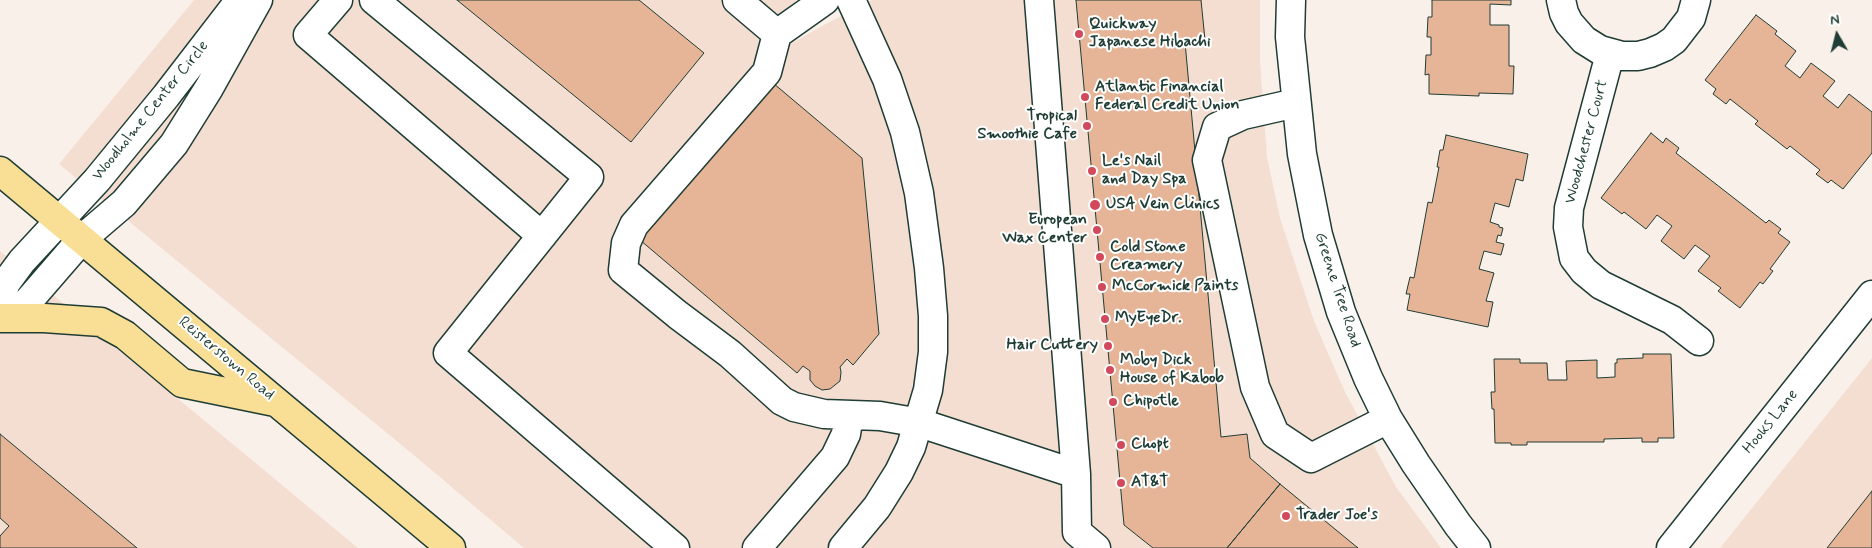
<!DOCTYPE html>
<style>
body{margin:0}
#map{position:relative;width:1872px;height:548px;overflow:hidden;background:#faf0ea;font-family:Mynerve,sans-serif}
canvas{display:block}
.north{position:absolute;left:1812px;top:10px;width:50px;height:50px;-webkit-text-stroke:4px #fff;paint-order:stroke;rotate:352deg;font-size:14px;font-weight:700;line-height:20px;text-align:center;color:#1f3d34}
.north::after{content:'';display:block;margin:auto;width:18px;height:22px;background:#1f3d34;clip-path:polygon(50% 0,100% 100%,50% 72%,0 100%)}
</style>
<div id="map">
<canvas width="1872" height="548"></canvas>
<div class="north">N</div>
</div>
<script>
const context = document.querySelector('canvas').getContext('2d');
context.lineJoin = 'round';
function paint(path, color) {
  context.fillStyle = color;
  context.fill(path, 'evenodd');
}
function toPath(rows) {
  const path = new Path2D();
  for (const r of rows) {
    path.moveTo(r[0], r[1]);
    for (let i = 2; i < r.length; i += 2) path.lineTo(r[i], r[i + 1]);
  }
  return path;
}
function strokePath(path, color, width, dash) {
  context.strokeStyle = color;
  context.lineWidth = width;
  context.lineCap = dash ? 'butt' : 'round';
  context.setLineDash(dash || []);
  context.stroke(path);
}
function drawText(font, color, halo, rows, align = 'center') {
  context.font = font + ' Mynerve,sans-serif';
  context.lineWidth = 4;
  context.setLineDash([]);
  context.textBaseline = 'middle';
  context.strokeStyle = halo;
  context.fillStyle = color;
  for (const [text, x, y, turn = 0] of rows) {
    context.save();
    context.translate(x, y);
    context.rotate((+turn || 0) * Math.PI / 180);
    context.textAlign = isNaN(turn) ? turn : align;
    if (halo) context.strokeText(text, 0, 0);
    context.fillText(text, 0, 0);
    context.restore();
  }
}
const built = toPath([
 [194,0,796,0,756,64,822,26,872,0,1260,0,1260,61,1267,157,1280,218,1314,321,1345,392,1396,487,1441,548,524,548,416,457,59,164],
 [0,251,358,548,0,548],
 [1872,358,1872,548,1720,548]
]);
const building = toPath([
 [457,0,639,0,704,53,631,142,457,0],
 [1076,0,1201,0,1205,40,1185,42,1221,437,1247,434,1250,458,1280,484,1227,548,1153,548,1124,525,1076,0],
 [1432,0,1511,0,1511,5,1490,4,1490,25,1509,25,1509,66,1514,66,1513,94,1479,93,1479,96,1429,94,1429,74,1425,75,1426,55,1431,55,1431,37,1427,37,1428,17,1432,17,1432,0],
 [1756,15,1777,31,1775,34,1796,51,1785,66,1800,78,1811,63,1835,81,1823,96,1838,108,1849,94,1872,112,1872,153,1843,189,1831,180,1828,183,1816,174,1820,170,1790,146,1787,149,1755,124,1758,121,1730,99,1726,104,1713,94,1716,89,1705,80,1756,15],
 [773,83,862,158,879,334,853,365,847,359,840,367,841,372,840,381,830,389,822,390,815,386,810,380,810,371,803,366,797,373,640,240,773,83],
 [1651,133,1663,143,1666,138,1679,148,1676,153,1766,223,1769,220,1781,229,1778,233,1790,242,1770,269,1773,271,1763,284,1760,282,1740,308,1718,291,1721,288,1698,271,1710,256,1695,245,1684,259,1661,241,1672,226,1657,215,1646,229,1624,212,1622,214,1601,198,1651,133],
 [1446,135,1528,154,1523,181,1516,179,1509,207,1495,203,1490,222,1499,225,1499,227,1503,228,1501,236,1498,235,1496,242,1504,244,1501,255,1484,251,1479,269,1494,273,1486,301,1493,302,1488,327,1407,310,1410,294,1406,294,1410,277,1414,278,1428,202,1432,203,1439,167,1437,167,1440,150,1443,150,1446,135],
 [1643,354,1671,354,1674,438,1658,438,1658,442,1642,442,1642,438,1604,439,1604,442,1527,442,1527,445,1511,445,1511,443,1495,443,1494,409,1492,409,1491,392,1495,392,1494,359,1520,359,1520,363,1547,363,1548,380,1567,380,1566,361,1597,360,1597,378,1615,377,1615,363,1617,363,1617,359,1643,358,1643,354],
 [0,434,137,548,0,548,0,536,9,526,0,518,0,434],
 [1280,484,1358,548,1227,548,1280,484],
 [1872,491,1872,548,1827,548,1872,491]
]);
const minor = toPath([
 [338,0,308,35,542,236],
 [374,0,589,177,448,353,675,548],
 [737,0,777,34,825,0],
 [1039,0,1076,474,1077,532,1096,548],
 [1291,0,1290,37,1302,154,1318,235,1341,312,1368,378,1388,419,1416,464,1458,525,1476,548],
 [1561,0,1564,13,1569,23,1584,40,1600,50,1622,56,1638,56,1650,53,1664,47,1674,40,1691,18,1696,0],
 [777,34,767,72,634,225,626,243,623,270,678,315,730,354,782,401,794,407,824,414,880,416,920,423,1076,474],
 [1610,54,1569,208,1568,227,1574,258,1584,271,1601,285,1672,320,1699,341],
 [1296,103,1243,115,1217,127,1207,160,1255,387,1275,434,1311,458,1388,419],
 [0,307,5,284,22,261,97,180,166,96,240,0],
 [0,317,24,306,82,239,124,203,174,144,209,88,258,0],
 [757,548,835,457,846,434,849,415],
 [843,548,877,507,899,472,911,447,928,390,933,352,933,316,929,268,919,193,905,132,887,79,851,0],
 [1671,548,1872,295]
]);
const major = toPath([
 [0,171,451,548],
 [0,318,44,318,101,322,125,335,182,383,275,402]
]);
const markers = [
 [1079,34,5,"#d1495b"],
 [1085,97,5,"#d1495b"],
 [1087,126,5,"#d1495b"],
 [1092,171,5,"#d1495b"],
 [1095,205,6,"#d1495b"],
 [1097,230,5,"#d1495b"],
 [1100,257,5,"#d1495b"],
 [1102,287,5,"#d1495b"],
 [1105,319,5,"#d1495b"],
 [1108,346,5,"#d1495b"],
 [1110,370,5,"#d1495b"],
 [1113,402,5,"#d1495b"],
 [1121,445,5,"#d1495b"],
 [1121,483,5,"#d1495b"],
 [1286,516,5,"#d1495b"]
];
const poiNames = [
 ["Quickway",1089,25],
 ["Japanese Hibachi",1089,43],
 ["Atlantic Financial",1095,88],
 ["Federal Credit Union",1095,106],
 ["Tropical",1077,117,"right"],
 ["Smoothie Cafe",1077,135,"right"],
 ["Le's Nail",1102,162],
 ["and Day Spa",1102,180],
 ["USA Vein Clinics",1106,205],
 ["European",1087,221,"right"],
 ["Wax Center",1087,239,"right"],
 ["Cold Stone",1110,248],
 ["Creamery",1110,266],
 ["McCormick Paints",1112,287],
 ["MyEyeDr.",1115,319],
 ["Hair Cuttery",1098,346,"right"],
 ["Moby Dick",1120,361],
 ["House of Kabob",1120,379],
 ["Chipotle",1123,402],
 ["Chopt",1131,445],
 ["AT&T",1131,483],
 ["Trader Joe's",1296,516]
];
const streetNames = [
 ["Woodholme Center Circle",151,111,-51],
 ["Woodchester Court",1587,142,-75],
 ["Greene Tree Road",1337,290,72],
 ["Reisterstown Road",226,359,40],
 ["Hooks Lane",1771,422,-51]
];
paint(built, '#f4ded1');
paint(building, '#e6b597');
strokePath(building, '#1f3d34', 1);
strokePath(minor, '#1f3d34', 31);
strokePath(major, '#1f3d34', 31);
strokePath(minor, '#fff', 28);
strokePath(major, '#f9df96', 28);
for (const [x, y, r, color] of markers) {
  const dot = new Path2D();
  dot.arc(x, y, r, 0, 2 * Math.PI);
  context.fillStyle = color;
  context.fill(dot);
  strokePath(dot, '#fff', 2);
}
drawText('bold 16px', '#1f3d34', '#fff', poiNames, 'left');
drawText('16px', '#1f3d34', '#fff', streetNames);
</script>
